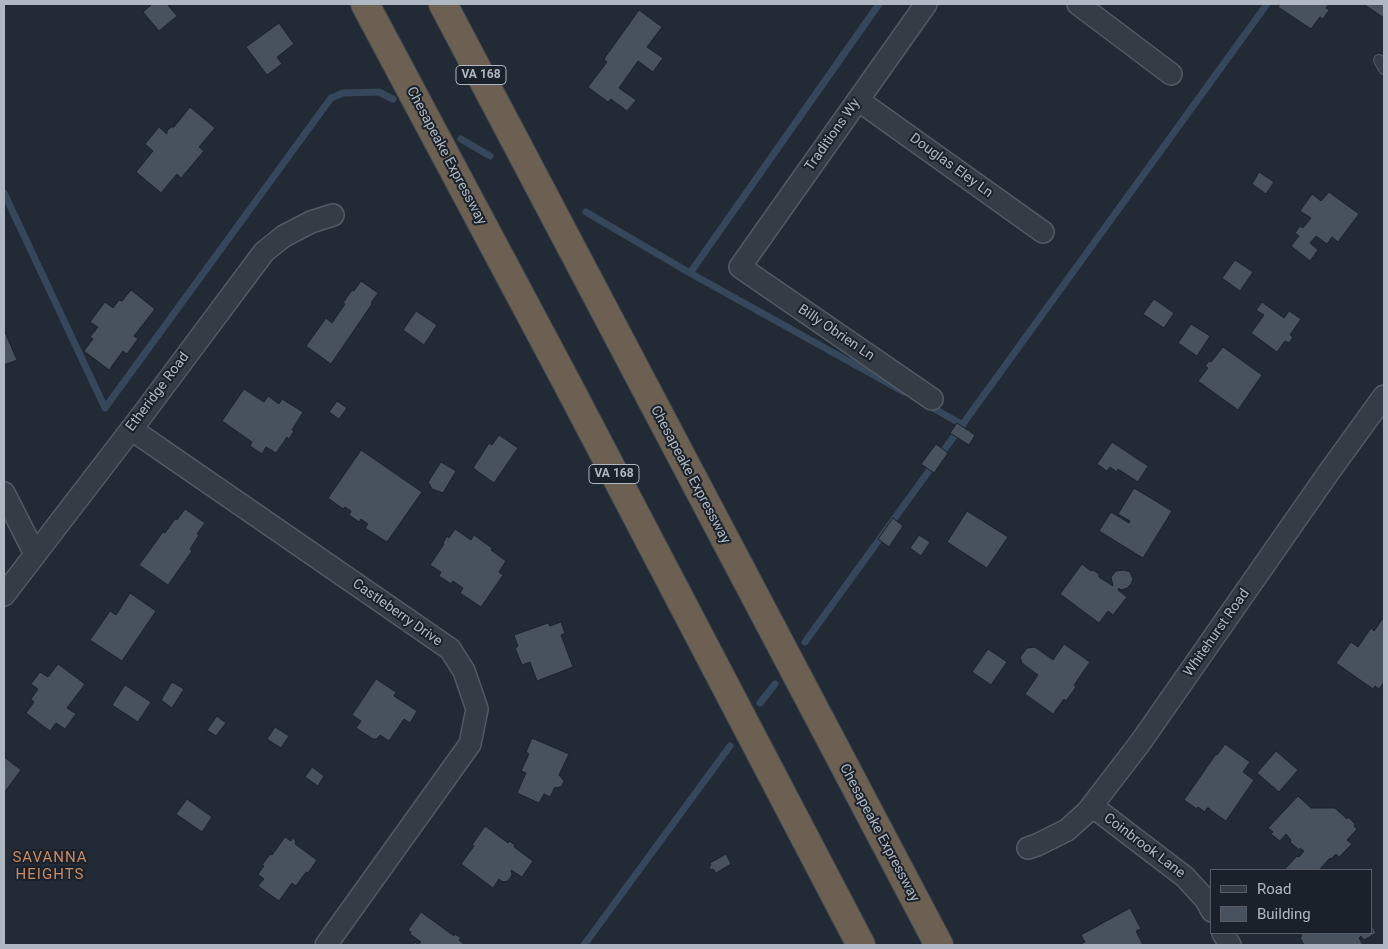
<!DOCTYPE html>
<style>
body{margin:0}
#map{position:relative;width:1388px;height:949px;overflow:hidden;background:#212a35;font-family:Roboto,sans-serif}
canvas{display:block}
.frame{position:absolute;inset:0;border:5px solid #afb7c2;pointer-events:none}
.legend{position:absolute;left:1210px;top:869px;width:162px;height:65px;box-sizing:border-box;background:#1a212a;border:1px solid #565d67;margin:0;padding:6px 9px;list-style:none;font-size:15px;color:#afb7c2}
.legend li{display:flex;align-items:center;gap:10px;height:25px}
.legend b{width:25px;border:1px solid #565d67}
</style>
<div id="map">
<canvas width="1388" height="949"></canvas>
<div class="frame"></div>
<ul class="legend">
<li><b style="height:6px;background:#343c45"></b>Road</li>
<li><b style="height:14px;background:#47525e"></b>Building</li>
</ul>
</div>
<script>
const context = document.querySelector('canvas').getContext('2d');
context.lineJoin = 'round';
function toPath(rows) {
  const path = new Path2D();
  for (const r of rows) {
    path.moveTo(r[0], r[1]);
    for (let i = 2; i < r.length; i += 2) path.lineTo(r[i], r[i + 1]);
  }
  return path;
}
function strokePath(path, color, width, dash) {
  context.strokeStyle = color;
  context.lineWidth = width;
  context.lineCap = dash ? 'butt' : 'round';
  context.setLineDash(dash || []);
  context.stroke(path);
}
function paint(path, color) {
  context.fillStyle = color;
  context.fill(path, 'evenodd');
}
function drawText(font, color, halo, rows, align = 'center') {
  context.font = font + ' Roboto,sans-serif';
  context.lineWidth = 4;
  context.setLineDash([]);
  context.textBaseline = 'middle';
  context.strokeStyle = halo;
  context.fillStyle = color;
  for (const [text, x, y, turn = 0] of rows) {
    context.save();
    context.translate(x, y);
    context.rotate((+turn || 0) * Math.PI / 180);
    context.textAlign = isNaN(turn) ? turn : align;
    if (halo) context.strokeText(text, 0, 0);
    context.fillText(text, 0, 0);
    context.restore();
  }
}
const stream = toPath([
 [461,139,490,156],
 [4,193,105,408,331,98,343,93,379,92,393,99],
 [586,212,690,273,904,392],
 [690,273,879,4],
 [926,404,963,425],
 [805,642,1267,4],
 [760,703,775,684],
 [584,945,730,746]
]);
const building = toPath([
 [152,4,167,4,177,16,159,31,143,12,152,4],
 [1280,4,1329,4,1326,8,1329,10,1323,19,1320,17,1311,29,1278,7,1280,4],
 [1366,4,1384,4,1384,18,1365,5,1366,4],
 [639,10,662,27,647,47,663,58,653,72,638,61,619,88,636,100,627,111,611,99,608,102,588,87,607,62,604,59,639,10],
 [279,23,294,44,277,57,282,64,267,75,246,47,279,23],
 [190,107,215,128,199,147,204,151,181,178,177,174,161,193,136,172,153,151,145,144,159,127,167,134,167,131,171,127,174,127,190,107],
 [1259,172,1274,182,1266,194,1252,184,1259,172],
 [1329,192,1359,214,1338,242,1332,237,1327,244,1316,236,1310,243,1318,250,1310,261,1291,246,1299,236,1295,233,1300,226,1303,228,1311,218,1300,211,1312,194,1321,201,1329,192],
 [1235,260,1253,272,1240,291,1222,278,1235,260],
 [361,281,378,293,371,303,372,304,331,364,306,346,326,318,332,323,345,304,343,303,352,290,354,291,361,281],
 [131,290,155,309,134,336,138,339,127,354,123,351,109,370,84,351,93,339,90,337,98,327,90,322,105,302,113,308,119,300,122,301,131,290],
 [1154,299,1174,313,1164,328,1143,314,1154,299],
 [1262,302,1284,318,1289,311,1301,319,1290,335,1293,337,1289,343,1285,341,1277,352,1251,333,1264,315,1256,310,1262,302],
 [416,311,437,325,424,345,403,330,416,311],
 [1191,324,1210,336,1197,356,1178,343,1191,324],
 [4,330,17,360,4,365,4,330],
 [1223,347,1262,375,1238,410,1198,381,1208,368,1205,366,1209,361,1211,362,1223,347],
 [244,389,264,402,268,396,279,404,282,399,303,412,292,430,294,431,289,439,287,437,276,453,266,447,262,454,250,446,252,442,222,421,244,389],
 [337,401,347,408,339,419,329,412,337,401],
 [957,423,975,435,969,445,950,433,957,423],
 [499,435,518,448,494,483,473,468,489,443,492,445,499,435],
 [1112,442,1148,466,1138,482,1118,469,1117,472,1110,467,1107,471,1097,464,1112,442],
 [936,444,948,453,934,473,921,464,936,444],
 [361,450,422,492,387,542,365,528,368,524,361,519,359,522,349,515,351,511,345,507,343,509,328,498,361,450],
 [441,462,456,471,443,493,432,489,428,482,441,462],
 [1134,488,1172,511,1143,558,1099,531,1111,512,1129,523,1130,521,1118,514,1134,488],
 [185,509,205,523,197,534,199,535,190,549,192,551,168,585,139,565,163,532,165,533,175,519,177,520,185,509],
 [967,511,1008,537,987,568,947,542,967,511],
 [893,518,903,526,889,547,878,539,893,518],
 [455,529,471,540,474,535,492,548,491,550,506,561,499,572,503,575,481,607,460,593,463,588,453,581,451,584,439,576,441,572,430,565,444,544,443,543,447,536,449,538,455,529],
 [919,535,930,542,921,556,910,548,919,535],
 [1082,564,1091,571,1093,570,1099,574,1099,577,1113,586,1111,577,1116,571,1124,570,1130,572,1133,579,1131,584,1127,588,1121,590,1119,588,1118,590,1127,597,1113,615,1108,611,1099,623,1060,594,1082,564],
 [130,593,156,611,122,661,90,640,110,611,116,615,130,593],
 [1384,617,1384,682,1379,689,1375,686,1373,689,1336,663,1351,642,1358,647,1371,628,1374,631,1384,617],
 [561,622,565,633,561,635,573,667,537,681,530,662,522,665,515,648,518,646,514,635,548,623,550,626,561,622],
 [1064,644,1090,662,1074,685,1076,687,1066,701,1064,699,1053,714,1025,694,1038,675,1022,663,1020,657,1027,648,1035,647,1053,660,1064,644],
 [988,649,1007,662,991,685,972,672,988,649],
 [58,664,85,684,67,708,76,714,65,729,56,723,50,731,26,713,34,702,31,699,38,689,31,684,40,672,48,677,58,664],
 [376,679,396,692,394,696,417,711,410,723,404,719,389,741,380,735,377,739,373,739,356,728,361,721,352,715,376,679],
 [172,682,184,689,172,708,161,700,172,682],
 [125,685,151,702,138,722,112,705,125,685],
 [217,716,226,723,216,736,207,730,217,716],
 [275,727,289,736,281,748,267,739,275,727],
 [532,738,569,754,559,775,564,781,562,786,557,788,555,787,550,797,544,794,539,803,517,793,526,773,521,771,529,754,526,752,532,738],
 [1225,744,1250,762,1243,772,1254,780,1226,821,1210,810,1210,809,1209,808,1207,808,1205,812,1198,807,1197,809,1184,800,1216,754,1217,755,1225,744],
 [1276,751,1298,770,1279,792,1257,773,1276,751],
 [4,757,21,770,4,793,4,757],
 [312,767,324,776,318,786,305,777,312,767],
 [1298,796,1311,808,1335,808,1347,819,1348,817,1355,824,1354,826,1357,829,1347,840,1352,844,1339,857,1336,854,1331,859,1330,858,1319,870,1284,870,1297,856,1299,857,1304,851,1300,848,1299,850,1290,842,1291,840,1286,834,1280,841,1271,834,1273,832,1268,828,1298,796],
 [187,799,212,817,202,832,176,814,187,799],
 [485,826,508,843,509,841,515,845,514,847,533,861,522,877,511,870,512,875,508,881,503,882,499,879,493,888,461,864,474,846,472,845,485,826],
 [285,837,291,841,292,838,296,841,295,844,317,860,308,873,306,872,296,886,292,883,279,901,258,886,264,879,258,874,264,866,262,865,270,854,272,855,285,837],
 [726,854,731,864,716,873,713,869,711,870,709,867,711,865,710,863,726,854],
 [1130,908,1141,929,1136,931,1143,945,1079,945,1085,942,1081,935,1130,908],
 [421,912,454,936,455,934,461,938,459,940,465,945,413,945,415,942,418,945,421,942,410,934,411,932,408,930,421,912],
 [1372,925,1376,933,1364,940,1361,936,1359,938,1363,945,1304,945,1300,937,1302,936,1300,933,1372,933,1372,925]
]);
const lane = toPath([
 [1379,60,1384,69]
]);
const street = toPath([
 [926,4,740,267,932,399],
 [1078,4,1171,74],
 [858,100,1043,232],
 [131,429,450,649,464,671,477,709,470,744,326,945],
 [4,493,35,554],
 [4,595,143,414,264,252,284,236,311,222,333,215],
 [1092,806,1185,877,1206,900,1212,911],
 [1028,848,1037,845,1067,830,1087,812,1140,743,1329,472,1384,396],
 [1223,933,1230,945]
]);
const highway = toPath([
 [365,4,568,385,861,945],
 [443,4,939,945]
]);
const shields = [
 [481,75,50],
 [614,474,50]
];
const shieldNames = [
 ["VA 168",481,75],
 ["VA 168",614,474]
];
const streetNames = [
 ["Traditions Wy",833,135,-55],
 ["Chesapeake Expressway",446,156,62],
 ["Douglas Eley Ln",951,166,36],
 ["Billy Obrien Ln",836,333,34],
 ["Etheridge Road",158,392,-53],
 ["Chesapeake Expressway",690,475,62],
 ["Castleberry Drive",397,613,35],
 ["Whitehurst Road",1217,633,-55],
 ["Chesapeake Expressway",879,833,62],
 ["Coinbrook Lane",1144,846,37]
];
const neighbourhoodNames = [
 ["SAVANNA",50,858],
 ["HEIGHTS",50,875]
];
strokePath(stream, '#36475b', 7);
paint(building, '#47525e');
strokePath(building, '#1c232c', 1);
strokePath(lane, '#525a63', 12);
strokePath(street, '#525a63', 24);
strokePath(highway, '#3f4750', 30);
strokePath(lane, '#343c45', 10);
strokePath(street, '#343c45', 21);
strokePath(highway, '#6b6052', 28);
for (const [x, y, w] of shields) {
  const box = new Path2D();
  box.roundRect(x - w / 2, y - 9.5, w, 19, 4);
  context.fillStyle = '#1a212a';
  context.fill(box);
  strokePath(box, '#afb7c2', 1);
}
drawText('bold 12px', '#afb7c2', null, shieldNames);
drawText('14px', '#afb7c2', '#1a212a', streetNames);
context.letterSpacing = '1px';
drawText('15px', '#ca8b62', '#1a212a', neighbourhoodNames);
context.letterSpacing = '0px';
</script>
